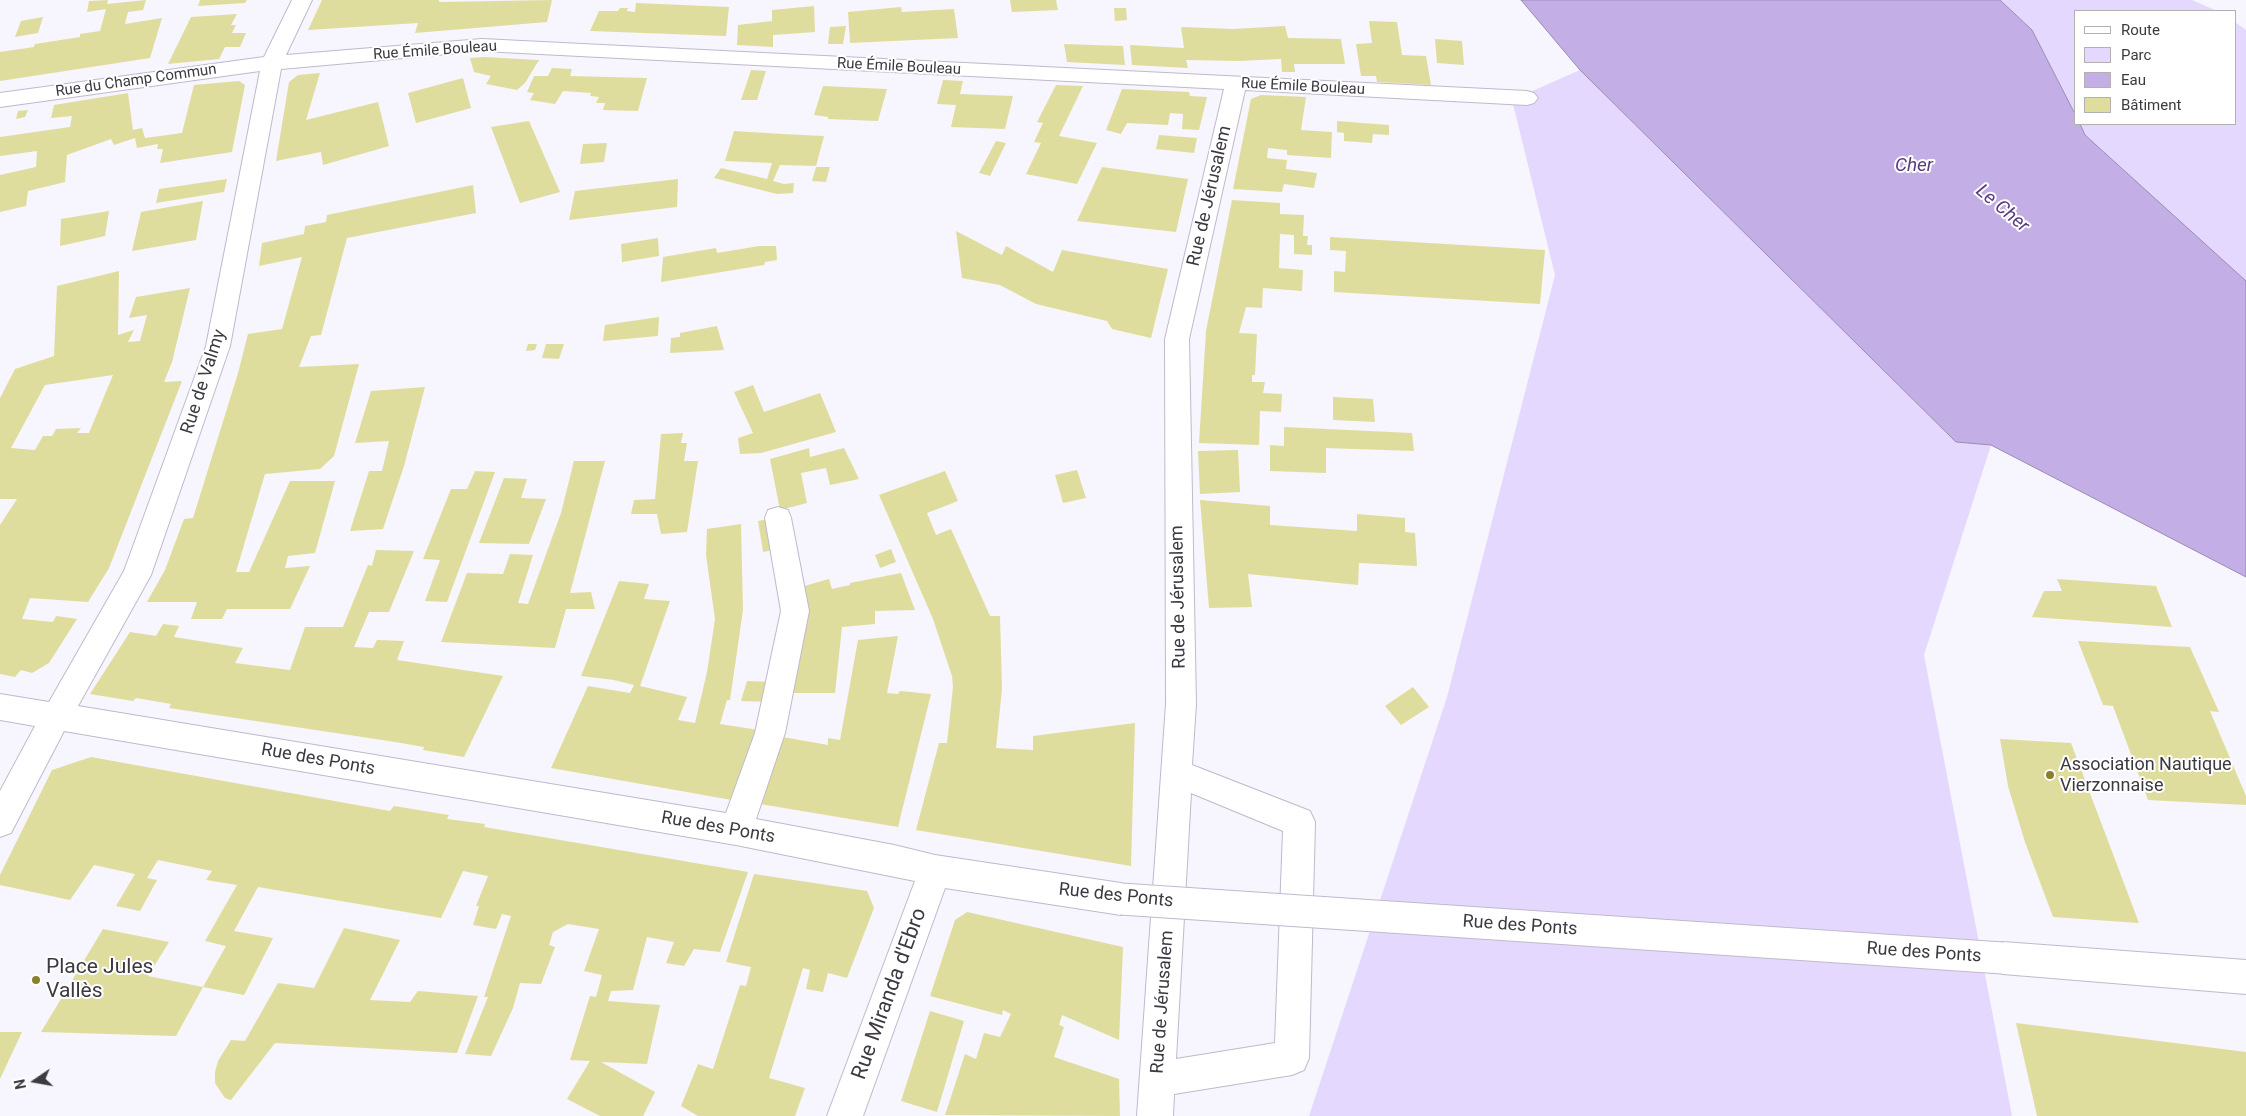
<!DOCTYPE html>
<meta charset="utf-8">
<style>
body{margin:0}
#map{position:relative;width:2246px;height:1116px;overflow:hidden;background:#f7f5fd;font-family:Roboto,sans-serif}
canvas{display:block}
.legend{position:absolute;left:2074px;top:10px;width:162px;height:115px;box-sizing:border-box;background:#fff;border:1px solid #b1b0b3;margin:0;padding:6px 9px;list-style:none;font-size:15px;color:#3c3941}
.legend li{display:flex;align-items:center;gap:10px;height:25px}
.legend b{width:25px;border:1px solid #b1b0b3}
.north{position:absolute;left:10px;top:1056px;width:50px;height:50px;-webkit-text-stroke:4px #fff;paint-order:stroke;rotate:258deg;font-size:14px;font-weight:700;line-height:20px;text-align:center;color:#3c3941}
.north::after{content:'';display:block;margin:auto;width:18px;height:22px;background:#3c3941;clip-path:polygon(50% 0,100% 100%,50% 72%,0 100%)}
</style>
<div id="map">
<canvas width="2246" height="1116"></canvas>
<ul class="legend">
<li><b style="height:6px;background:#fff"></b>Route</li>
<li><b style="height:14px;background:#e5d8fe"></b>Parc</li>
<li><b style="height:14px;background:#c3aee6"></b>Eau</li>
<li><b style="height:14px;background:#dfdd9e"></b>Bâtiment</li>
</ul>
<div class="north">N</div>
</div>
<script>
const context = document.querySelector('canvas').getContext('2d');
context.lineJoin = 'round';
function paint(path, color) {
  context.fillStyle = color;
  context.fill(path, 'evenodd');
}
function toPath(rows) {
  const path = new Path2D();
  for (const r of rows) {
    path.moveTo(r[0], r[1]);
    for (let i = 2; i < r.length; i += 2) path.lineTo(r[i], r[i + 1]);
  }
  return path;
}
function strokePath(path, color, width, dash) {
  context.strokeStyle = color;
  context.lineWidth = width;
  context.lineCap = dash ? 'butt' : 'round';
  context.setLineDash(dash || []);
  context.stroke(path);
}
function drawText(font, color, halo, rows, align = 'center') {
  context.font = font + ' Roboto,sans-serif';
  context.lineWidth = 4;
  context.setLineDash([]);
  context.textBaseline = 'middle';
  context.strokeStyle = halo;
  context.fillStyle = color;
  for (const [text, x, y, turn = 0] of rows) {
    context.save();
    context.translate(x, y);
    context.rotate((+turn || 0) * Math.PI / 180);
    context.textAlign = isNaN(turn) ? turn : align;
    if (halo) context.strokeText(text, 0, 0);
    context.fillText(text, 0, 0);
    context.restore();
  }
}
const green = toPath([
 [2000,0,2192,0,2217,11,2075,11,2075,114,2032,30],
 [2235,22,2246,30,2246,281,2085,135,2080,124,2235,124],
 [1580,70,1956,442,1991,445,1924,655,2012,1116,1309,1116,1447,697,1555,275,1512,100]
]);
const water = toPath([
 [1521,0,2000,0,2032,30,2075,114,2075,124,2080,124,2085,135,2246,281,2246,577,1991,445,1956,442,1580,70,1521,0]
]);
const building = toPath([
 [108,0,107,4,146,0,143,10,128,12,125,24,162,18,150,58,0,81,0,52,34,47,35,44,80,37,80,34,100,31,106,9,87,12,89,1],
 [200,0,247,0,245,3,198,6],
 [322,0,439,0,439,2,552,0,547,22,415,33,418,23,308,30],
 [1010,0,1056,0,1058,10,1012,12],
 [636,3,729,7,726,36,590,31,599,11,618,11,620,8,628,8,627,11,635,12],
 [814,6,815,32,773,35,773,47,737,45,738,25,772,21,772,10],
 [901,7,902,12,954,9,958,38,850,43,848,12],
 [1114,8,1126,8,1127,20,1115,21],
 [237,14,231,25,236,25,232,33,246,33,240,47,225,47,219,59,168,64,191,17],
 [43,17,38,33,15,37,21,21],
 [1369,21,1397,22,1402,55,1426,56,1431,85,1377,82,1376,76,1361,76,1356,44,1372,43],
 [846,26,843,44,828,44,830,27],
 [1285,26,1288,38,1341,39,1345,64,1294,64,1295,72,1282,72,1281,59,1238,61,1186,60,1188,68,1132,65,1130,45,1184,48,1181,27,1233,29],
 [1435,39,1462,41,1464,65,1437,63],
 [1064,44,1123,46,1125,65,1067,62],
 [484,57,539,60,525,83,517,90,486,84,491,76,474,72,470,58],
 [552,68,572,69,570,76,647,78,638,111,603,110,605,103,596,103,599,97,590,96,591,93,563,91,555,104,530,100,534,93,527,92,534,76,548,76],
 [751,70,766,71,757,100,741,100],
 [320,73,306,120,378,102,389,146,323,165,321,152,276,161,289,82,298,75],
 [463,78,471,108,416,123,408,93],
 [943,80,963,81,960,94,1013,96,1005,129,951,127,956,105,937,104],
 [239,81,245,85,232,152,160,163,163,149,157,149,158,144,137,148,135,138,114,145,111,139,67,155,65,182,28,191,26,206,0,212,0,175,36,167,37,151,0,156,0,137,70,127,72,116,51,118,54,105,128,93,133,130,142,128,145,138,182,133,194,85],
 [1056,85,1083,86,1059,136,1097,143,1077,184,1026,174,1041,143,1034,142,1043,123,1037,122],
 [823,86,887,89,878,121,828,119,828,117,814,115],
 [1122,89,1189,92,1190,96,1207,97,1199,130,1182,129,1183,114,1170,113,1168,125,1127,123,1121,134,1106,130],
 [1261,95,1306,97,1301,130,1332,132,1331,158,1287,155,1287,150,1268,148,1267,158,1287,160,1286,169,1317,173,1314,188,1284,184,1282,192,1233,189,1251,99],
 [28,110,25,117,16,119,18,111],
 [529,121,560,192,520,203,491,127],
 [1337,121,1389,125,1389,135,1373,134,1372,143,1344,141,1344,133,1337,132],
 [734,131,782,134,824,136,816,166,780,165,773,181,784,184,794,183,793,193,777,194,714,178,721,168,767,179,772,163,725,161],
 [1159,135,1197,138,1194,153,1156,149],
 [996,141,1006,143,990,176,979,173],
 [607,143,604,162,580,164,583,144],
 [816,167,830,167,826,182,812,181],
 [1102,167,1188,179,1176,232,1077,221],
 [227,179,224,192,156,203,159,189],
 [678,179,677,207,569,220,575,191],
 [473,185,476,213,347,238,321,335,311,336,299,367,359,364,334,456,320,469,265,474,236,572,249,572,290,481,335,481,315,553,288,556,285,568,310,566,290,609,227,609,222,619,191,619,197,602,147,602,165,570,184,519,193,518,238,373,248,334,282,329,302,257,259,266,262,243,304,234,305,226,326,222,327,215],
 [1232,200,1280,203,1280,214,1304,215,1303,236,1308,236,1307,245,1312,245,1312,255,1294,254,1294,235,1280,234,1279,268,1303,270,1302,291,1263,288,1262,308,1246,307,1239,333,1257,334,1255,375,1252,375,1252,382,1265,382,1263,393,1282,394,1281,412,1260,411,1259,445,1199,443,1206,331],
 [203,201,196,240,132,251,141,212],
 [109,211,105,236,60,246,61,219],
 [956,231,1002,255,1006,246,1053,272,1062,250,1168,269,1151,338,1112,329,1107,321,1036,304,1000,285,962,278],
 [1330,237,1545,250,1540,304,1334,292,1334,271,1345,272,1346,251,1330,250],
 [658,238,659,256,622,262,621,244],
 [759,246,776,246,777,260,765,262,764,265,661,282,663,257,716,248,717,253],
 [119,271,118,335,134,330,128,342,140,341,147,315,129,318,136,297,190,288,172,362,164,382,182,381,109,568,88,602,30,598,22,619,53,622,56,616,77,619,49,663,32,673,21,670,15,677,0,674,0,525,17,499,0,499,0,398,15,369,54,356,57,286],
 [113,375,89,433,77,433,81,428,56,429,52,436,43,436,35,450,11,448,45,385],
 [659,317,658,336,603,341,605,325],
 [717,326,724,350,670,353,671,338,680,337,680,333],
 [528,344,537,344,535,350,526,351],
 [546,344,564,344,559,359,542,358],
 [753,385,764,412,820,393,836,432,761,453,740,454,738,438,753,433,734,392],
 [425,387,404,466,383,529,350,531,369,471,382,471,389,441,355,443,371,391],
 [1333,397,1373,399,1375,422,1333,420],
 [1284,427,1412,433,1414,451,1326,448,1326,473,1270,471,1270,445,1284,446],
 [683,433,681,443,687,443,684,461,698,461,687,532,661,534,657,514,631,514,634,500,655,499,661,434],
 [809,448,810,457,844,448,859,479,830,485,826,468,801,473,807,503,780,510,770,459],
 [1238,450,1240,492,1200,494,1198,451],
 [574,461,605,461,570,593,591,592,595,609,566,609,555,648,441,642,467,573,503,574,510,554,533,555,518,603,528,604,561,513],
 [1077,470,1086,498,1063,503,1055,475],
 [475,471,495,472,447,602,425,601,440,560,423,559,451,489,467,489],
 [945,471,958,501,927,513,936,535,951,529,990,616,1000,616,1002,689,996,748,1033,750,1033,736,1135,723,1131,866,916,830,939,743,947,743,953,687,952,676,933,619,879,495],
 [504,478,527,479,521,498,546,499,529,544,479,543],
 [1200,500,1270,506,1270,525,1357,531,1357,514,1405,518,1405,532,1415,533,1417,566,1359,563,1358,585,1248,574,1252,607,1209,608],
 [774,518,778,549,763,552,758,521],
 [741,524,743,610,730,700,727,700,720,724,765,731,743,802,551,768,588,686,630,693,634,685,614,680,581,676,619,581,649,584,644,599,670,601,640,686,687,697,678,720,695,723,707,672,715,619,706,555,707,529],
 [891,549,896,562,880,568,875,555],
 [376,550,414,551,389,612,369,612,354,647,373,648,377,640,404,641,397,660,503,676,464,757,423,750,424,747,389,741,169,708,171,704,136,698,133,701,90,694,130,632,156,636,163,624,179,626,174,637,243,648,235,663,290,670,305,627,343,627,368,565,372,566],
 [901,573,915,610,875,611,875,624,842,627,835,693,785,693,797,588,829,579,832,589,850,585,850,583],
 [2057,579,2156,586,2172,627,2032,617,2044,591,2062,591],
 [898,636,887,693,898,694,900,691,931,694,898,827,754,803,777,736,828,745,828,738,840,740,858,640],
 [2078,641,2190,647,2219,712,2210,711,2246,796,2246,805,2148,800,2113,706,2103,705],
 [747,681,774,682,770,702,741,701],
 [1413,687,1429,707,1401,725,1385,706],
 [2000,739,2071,743,2139,923,2053,917,2025,842,2008,786],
 [91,757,390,811,394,806,449,815,447,819,485,824,484,827,748,872,720,952,694,949,684,966,666,963,674,942,647,937,633,990,611,991,608,1001,660,1005,647,1064,601,1062,655,1092,643,1116,600,1116,567,1099,590,1061,570,1060,590,996,596,997,602,975,584,971,599,929,568,924,553,932,549,945,555,947,541,984,520,983,513,1008,491,1056,465,1054,488,997,484,997,511,916,502,914,496,929,473,925,479,906,476,906,488,876,463,871,441,918,258,887,234,931,273,938,244,995,203,987,226,946,205,941,237,885,206,880,212,871,158,860,147,878,157,880,140,911,116,906,135,874,94,865,70,900,0,885,0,875,52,770],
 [754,874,867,891,874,908,847,978,828,973,823,992,806,989,810,970,803,968,769,1078,805,1088,795,1116,698,1116,681,1106,698,1064,713,1069,740,985,746,986,751,967,726,962],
 [967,912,1123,947,1119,1040,1062,1015,1059,1025,1064,1027,1054,1057,1119,1079,1120,1116,945,1115,965,1054,976,1059,984,1033,1000,1037,1011,1014,1003,1010,1002,1015,930,996,955,920],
 [344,928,400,940,370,1000,410,1002,418,991,478,996,457,1053,275,1043,231,1100,225,1098,215,1083,215,1072,218,1061,231,1040,245,1041,278,983,314,988],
 [103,929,169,942,148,976,203,987,176,1036,41,1032],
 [930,1011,964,1021,937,1112,901,1101],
 [2016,1023,2246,1052,2246,1116,2037,1116],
 [0,1032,22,1032,0,1079]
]);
const minor = toPath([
 [292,0,312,0,286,55,482,39,1527,91,1534,93,1538,98,1534,103,1527,105,1245,90,1189,339,1196,704,1192,765,1310,811,1315,822,1309,1058,1304,1070,1292,1075,1174,1094,1173,1116,1137,1116,1166,704,1165,339,1224,89,482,51,281,69,230,346,151,575,78,706,726,813,755,733,781,611,765,518,768,510,778,507,788,510,791,518,809,611,785,733,756,819,894,845,935,855,1121,883,1132,888,1137,899,1132,910,1121,915,945,888,863,1116,827,1116,915,881,736,845,64,731,11,833,0,837,0,791,35,726,0,720,0,694,49,702,124,571,206,346,260,71,0,107,0,93,264,57,292,0],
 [1191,793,1283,831,1275,1043,1176,1059,1191,793],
 [2003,942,2246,960,2246,994,2003,974,1991,970,1987,958,1991,946,2003,942]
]);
const minorBridge = toPath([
 [1121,899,2003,958]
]);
const markers = [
 [2050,775,5,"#86812a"],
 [36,980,5,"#86812a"]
];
const farStreetnames = [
 ["Rue Émile Bouleau",435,51,-4],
 ["Rue Émile Bouleau",899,67,3],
 ["Rue du Champ Commun",136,81,-8],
 ["Rue Émile Bouleau",1303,87,3]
];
const streetNames = [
 ["Rue de Jérusalem",1210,196,-77],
 ["Rue de Valmy",204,382,-72],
 ["Rue de Jérusalem",1179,597,-91],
 ["Rue des Ponts",318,760,10],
 ["Rue des Ponts",718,828,10],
 ["Rue des Ponts",1116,896,6],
 ["Rue des Ponts",1520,926,4],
 ["Rue des Ponts",1924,953,4],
 ["Rue de Jérusalem",1163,1002,-86]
];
const poiNames = [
 ["Association Nautique",2060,765],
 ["Vierzonnaise",2060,786]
];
const waterNames = [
 ["Cher",1914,166],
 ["Le Cher",2002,209,40]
];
const nearPoinames = [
 ["Place Jules",46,968],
 ["Vallès",46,992]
];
const nearStreetnames = [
 ["Rue Miranda d'Ebro",890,994,-70]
];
paint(green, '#e5d8fe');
paint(water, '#c3aee6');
strokePath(water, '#9a8bb4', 1);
paint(building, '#dfdd9e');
strokePath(minor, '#c0b9cc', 2);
paint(minor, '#fff');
strokePath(minorBridge, '#c0b9cc', 33, []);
strokePath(minorBridge, '#fff', 31);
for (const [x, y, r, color] of markers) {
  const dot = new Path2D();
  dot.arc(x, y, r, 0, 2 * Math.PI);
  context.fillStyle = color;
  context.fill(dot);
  strokePath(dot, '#fff', 2);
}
drawText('15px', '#3c3941', '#fff', farStreetnames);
drawText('18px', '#3c3941', '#fff', streetNames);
drawText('18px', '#3c3941', '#fff', poiNames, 'left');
drawText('italic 19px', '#583c7f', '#fff', waterNames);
drawText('21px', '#3c3941', '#fff', nearPoinames, 'left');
drawText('21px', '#3c3941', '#fff', nearStreetnames);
</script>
